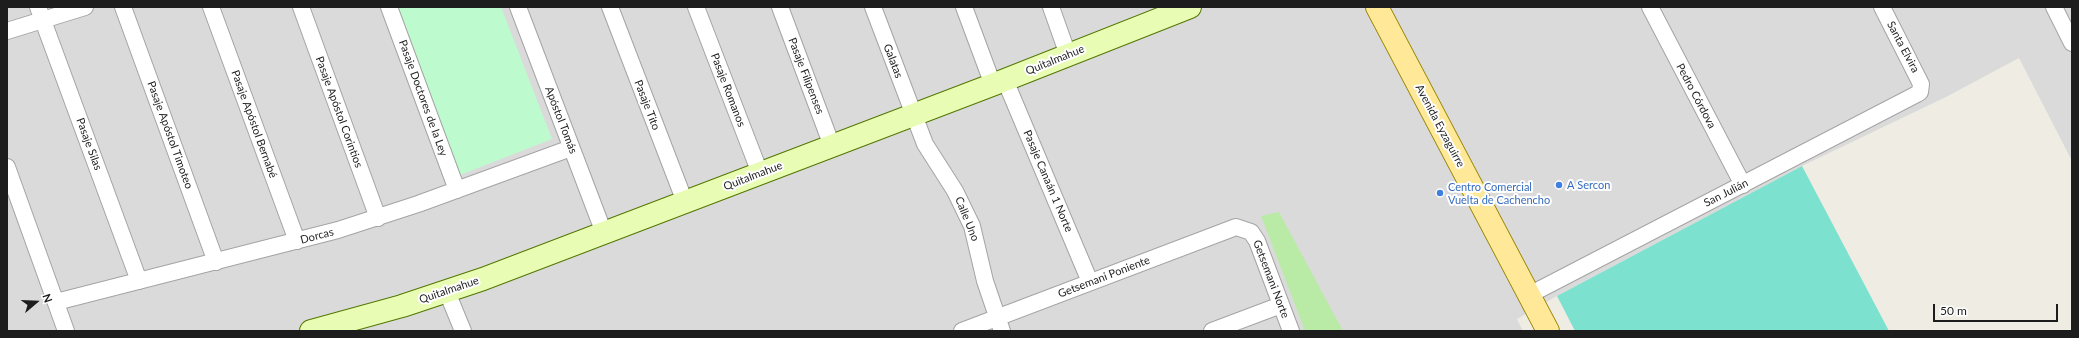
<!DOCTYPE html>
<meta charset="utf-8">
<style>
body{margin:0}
#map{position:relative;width:2079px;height:338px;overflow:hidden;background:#efede3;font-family:Lato,sans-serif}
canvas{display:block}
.frame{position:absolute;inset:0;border:8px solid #1d1d1d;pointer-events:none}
.north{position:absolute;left:16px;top:282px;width:40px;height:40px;-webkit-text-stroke:3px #fff;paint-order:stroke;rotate:71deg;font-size:11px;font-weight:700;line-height:16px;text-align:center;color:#1d1d1d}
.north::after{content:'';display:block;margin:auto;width:14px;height:18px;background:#1d1d1d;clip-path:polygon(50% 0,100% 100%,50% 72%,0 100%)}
.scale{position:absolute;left:1933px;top:304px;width:125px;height:18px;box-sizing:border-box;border:2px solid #1d1d1d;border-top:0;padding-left:5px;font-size:12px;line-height:14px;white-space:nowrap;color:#1d1d1d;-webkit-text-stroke:3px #fff;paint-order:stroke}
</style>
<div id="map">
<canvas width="2079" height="338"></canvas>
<div class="frame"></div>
<div class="north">N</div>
<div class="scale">50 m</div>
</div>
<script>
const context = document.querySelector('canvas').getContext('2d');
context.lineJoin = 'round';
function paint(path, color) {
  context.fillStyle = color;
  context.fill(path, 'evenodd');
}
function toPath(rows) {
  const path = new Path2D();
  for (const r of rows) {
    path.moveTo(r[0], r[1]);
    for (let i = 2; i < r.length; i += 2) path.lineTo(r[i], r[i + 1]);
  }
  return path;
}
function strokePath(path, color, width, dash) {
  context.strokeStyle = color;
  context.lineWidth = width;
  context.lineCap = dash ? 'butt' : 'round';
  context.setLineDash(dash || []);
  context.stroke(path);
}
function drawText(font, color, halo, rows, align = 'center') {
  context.font = font + ' Lato,sans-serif';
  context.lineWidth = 4;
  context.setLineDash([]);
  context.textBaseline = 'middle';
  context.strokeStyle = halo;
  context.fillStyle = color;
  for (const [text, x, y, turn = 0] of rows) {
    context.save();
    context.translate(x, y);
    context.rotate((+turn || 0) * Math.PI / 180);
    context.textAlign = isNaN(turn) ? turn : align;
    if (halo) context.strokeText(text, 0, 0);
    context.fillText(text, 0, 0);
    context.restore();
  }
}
const residential = toPath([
 [7,7,2072,7,2072,161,2019,58,1946,97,1802,166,1557,296,1517,319,1523,331,7,331]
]);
const grass = toPath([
 [1279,212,1343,331,1305,331,1261,216]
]);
const park = toPath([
 [396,7,501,7,552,139,460,175]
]);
const pitch = toPath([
 [1802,166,1889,331,1575,331,1557,296]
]);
const street = toPath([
 [38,7,139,281],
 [123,7,216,262],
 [211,7,297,241],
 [301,7,378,218],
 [389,7,457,190],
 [518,7,604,233],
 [610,7,685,202],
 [696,7,760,173],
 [780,7,832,146],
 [873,7,925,144,955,191,972,226,985,281,1002,331],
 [964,7,993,85],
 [1051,7,1068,55],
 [1650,7,1743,185],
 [2054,7,2072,43],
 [7,31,85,7],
 [1005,80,1090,282],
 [7,167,66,331],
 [447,292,463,331],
 [1529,295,1917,94,1920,92,1921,84,1882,7],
 [56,302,338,230,418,204,571,148],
 [962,331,1236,227,1251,232,1257,241,1291,331],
 [1212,331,1281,305]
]);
const secondary = toPath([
 [311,331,402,306,483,279,1005,80,1190,7]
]);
const primary = toPath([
 [1377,7,1548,331]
]);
const markers = [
 [1559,185,4,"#3f7fe0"],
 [1440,193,4,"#3f7fe0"]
];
const streetNames = [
 ["Santa Elvira",1903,47,62],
 ["Quitalmahue",1055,60,-22],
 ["Galatas",893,61,69],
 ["Pasaje Filipenses",806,76,69],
 ["Pasaje Romanos",728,90,69],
 ["Pedro Córdova",1696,96,62],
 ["Pasaje Doctores de la Ley",423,98,70],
 ["Pasaje Tito",647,105,69],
 ["Pasaje Apóstol Corintios",339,112,70],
 ["Apóstol Tomás",561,120,69],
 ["Pasaje Apóstol Bernabé",254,124,70],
 ["Avenida Eyzaguirre",1440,126,62],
 ["Pasaje Apóstol Timoteo",170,135,70],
 ["Pasaje Silas",89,144,70],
 ["Quitalmahue",753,176,-21],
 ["Pasaje Canaán 1 Norte",1048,181,67],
 ["San Julián",1726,193,-27],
 ["Calle Uno",967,219,68],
 ["Dorcas",317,236,-15],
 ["Getsemani Poniente",1104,277,-21],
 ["Getsemani Norte",1271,279,69],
 ["Quitalmahue",449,290,-19]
];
const shopNames = [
 ["A Sercon",1567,185],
 ["Centro Comercial",1448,187],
 ["Vuelta de Cachencho",1448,200]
];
paint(residential, '#dbdada');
paint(grass, '#baeba6');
paint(park, '#bdfbcf');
paint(pitch, '#7de1cf');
strokePath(street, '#a4a4a4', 18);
strokePath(secondary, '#527701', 24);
strokePath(primary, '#968400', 24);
strokePath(street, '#fff', 16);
strokePath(secondary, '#e9fcb4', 22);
strokePath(primary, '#ffe898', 22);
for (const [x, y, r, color] of markers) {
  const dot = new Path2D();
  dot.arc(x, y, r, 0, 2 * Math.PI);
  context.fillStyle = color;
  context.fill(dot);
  strokePath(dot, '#fff', 1.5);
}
drawText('11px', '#1d1d1d', '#fff', streetNames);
drawText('11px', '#366cbe', '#fff', shopNames, 'left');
</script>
